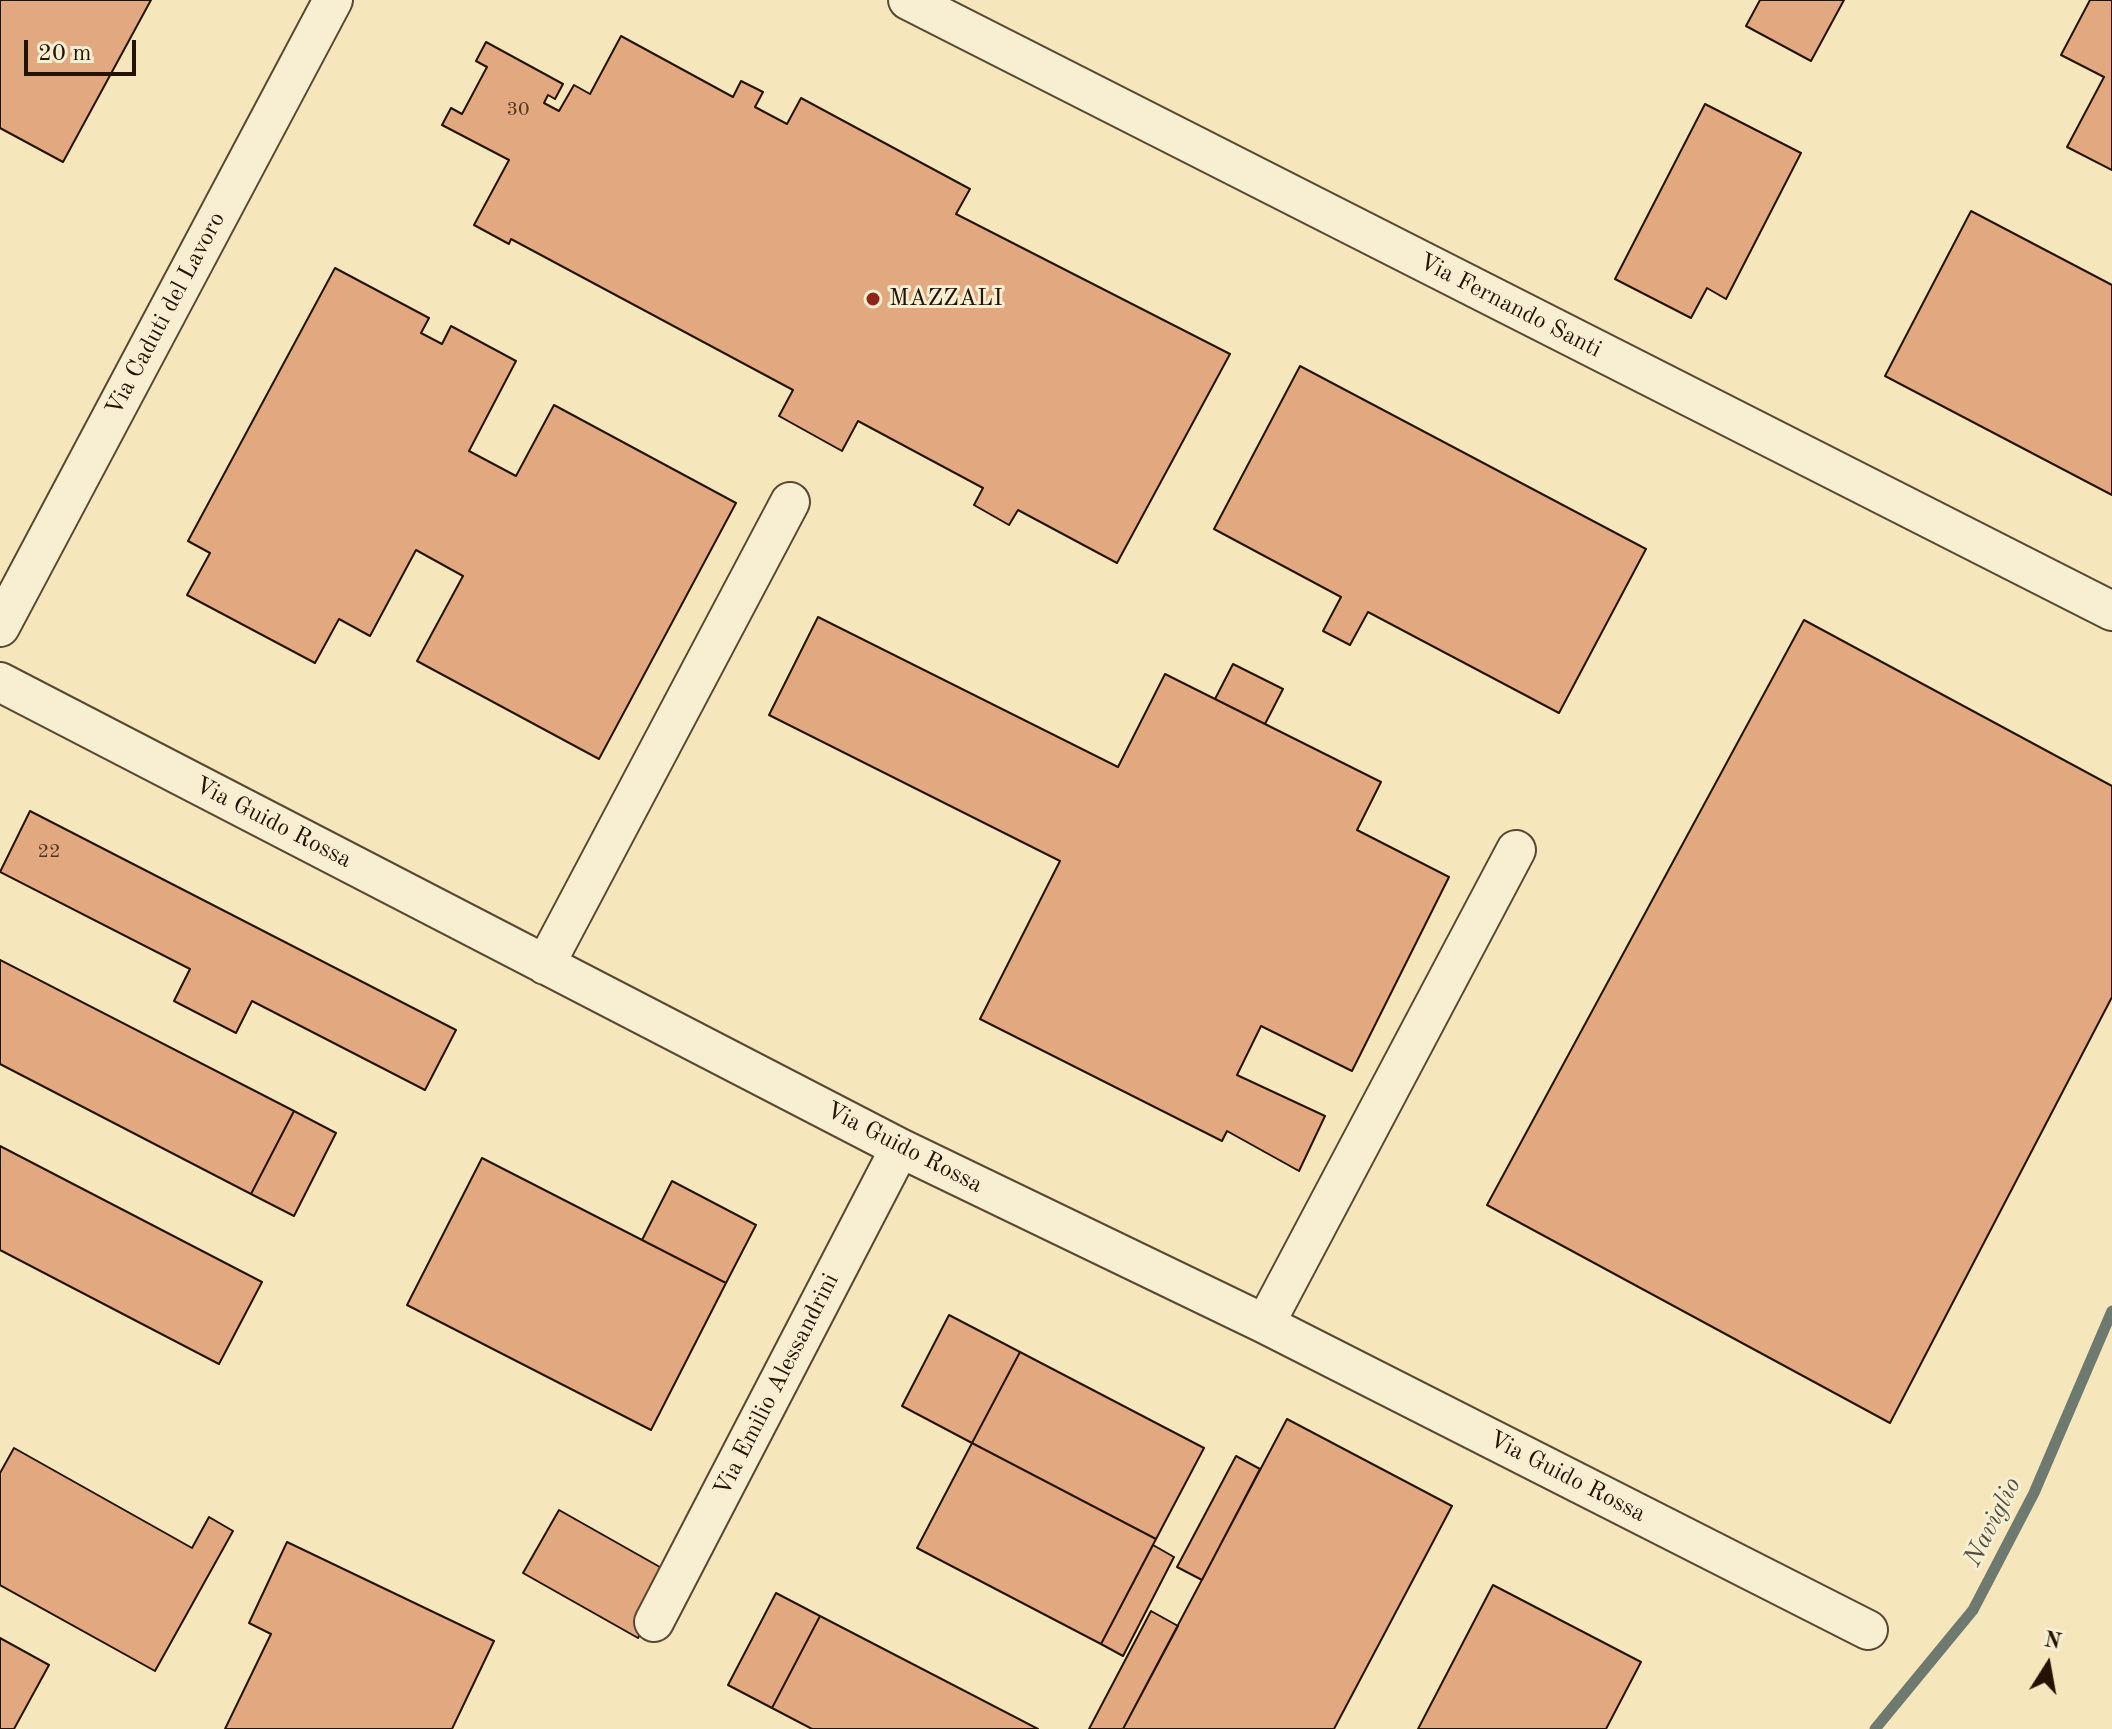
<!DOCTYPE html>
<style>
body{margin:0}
#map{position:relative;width:2112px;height:1729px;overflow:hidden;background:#f5e7bb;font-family:"Old Standard TT",serif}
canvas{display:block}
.north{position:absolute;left:2008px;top:1625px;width:80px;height:80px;-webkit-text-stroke:6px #f8efd3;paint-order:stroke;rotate:11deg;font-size:22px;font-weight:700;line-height:32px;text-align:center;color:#241303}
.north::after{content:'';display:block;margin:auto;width:28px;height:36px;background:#241303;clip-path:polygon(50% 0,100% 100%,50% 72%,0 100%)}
.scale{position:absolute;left:24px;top:40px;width:112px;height:36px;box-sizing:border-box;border:4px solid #241303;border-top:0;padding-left:10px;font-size:24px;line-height:28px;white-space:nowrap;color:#241303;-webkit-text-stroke:6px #f8efd3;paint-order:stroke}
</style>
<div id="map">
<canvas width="2112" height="1729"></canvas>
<div class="north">N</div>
<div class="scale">20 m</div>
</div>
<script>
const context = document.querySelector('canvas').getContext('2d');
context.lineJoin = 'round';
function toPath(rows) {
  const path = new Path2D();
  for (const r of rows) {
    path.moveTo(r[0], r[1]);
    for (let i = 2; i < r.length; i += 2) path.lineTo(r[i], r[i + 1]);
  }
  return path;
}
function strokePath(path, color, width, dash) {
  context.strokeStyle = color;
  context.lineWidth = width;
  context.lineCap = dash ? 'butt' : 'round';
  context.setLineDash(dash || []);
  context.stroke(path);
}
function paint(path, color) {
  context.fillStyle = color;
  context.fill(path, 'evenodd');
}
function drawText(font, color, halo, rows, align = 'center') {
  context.font = font + ' "Old Standard TT",serif';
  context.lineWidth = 6;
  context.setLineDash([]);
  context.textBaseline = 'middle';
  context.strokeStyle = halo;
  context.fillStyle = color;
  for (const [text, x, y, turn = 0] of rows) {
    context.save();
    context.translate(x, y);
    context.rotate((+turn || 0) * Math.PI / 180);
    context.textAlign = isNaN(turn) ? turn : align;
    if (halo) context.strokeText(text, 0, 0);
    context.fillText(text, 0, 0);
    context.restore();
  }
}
const stream = toPath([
 [1875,1729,1973,1610,2034,1493,2112,1311]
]);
const building = toPath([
 [0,0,151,0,63,162,0,128,0,0],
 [1760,0,1844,0,1811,61,1746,26,1760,0],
 [2090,0,2112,0,2112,170,2067,147,2104,77,2061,55,2090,0],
 [621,36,733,97,741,81,763,92,755,107,787,124,801,98,970,189,956,214,1230,354,1117,563,1018,510,1009,525,974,505,983,488,858,421,842,451,779,416,793,390,511,239,509,244,474,225,509,160,442,125,451,108,462,114,487,67,476,61,486,42,563,84,555,99,548,95,544,103,559,111,574,85,590,94,621,36],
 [1705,104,1801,153,1726,299,1707,288,1691,318,1615,279,1705,104],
 [1971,211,2112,285,2112,495,1885,376,1971,211],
 [335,268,429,318,421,333,442,344,451,326,516,361,469,451,516,476,554,405,736,503,599,759,417,661,463,576,416,550,370,636,339,619,315,663,187,595,210,553,188,541,335,268],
 [1300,366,1646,549,1559,713,1368,612,1350,645,1323,631,1341,597,1214,529,1300,366],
 [818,617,1118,767,1165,674,1381,782,1357,830,1449,877,1352,1071,1261,1026,1237,1075,1325,1116,1299,1171,1227,1131,1222,1141,980,1019,1060,861,769,715,818,617],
 [1804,620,2112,786,2112,997,1890,1423,1487,1205,1804,620],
 [1233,664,1283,689,1265,724,1215,699,1233,664],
 [30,811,456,1030,425,1090,252,1001,236,1033,174,1001,190,969,0,872,30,811],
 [0,960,294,1111,251,1194,0,1064,0,960],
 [294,1111,336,1133,294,1216,251,1194,294,1111],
 [0,1146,262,1282,219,1364,0,1250,0,1146],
 [482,1158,726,1283,651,1430,407,1305,482,1158],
 [672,1181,756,1225,726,1283,642,1240,672,1181],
 [949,1315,1020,1352,972,1443,902,1406,949,1315],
 [1020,1352,1204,1448,1156,1539,972,1443,1020,1352],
 [1287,1419,1452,1506,1334,1729,1123,1729,1287,1419],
 [972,1443,1156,1539,1101,1644,917,1548,972,1443],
 [14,1448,192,1548,209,1517,233,1531,155,1671,0,1585,0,1473,14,1448],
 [1236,1456,1260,1469,1202,1580,1177,1567,1236,1456],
 [559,1510,674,1575,638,1638,523,1573,559,1510],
 [287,1542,494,1641,452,1729,225,1729,271,1634,249,1623,287,1542],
 [1153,1545,1174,1557,1123,1656,1101,1644,1153,1545],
 [1493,1585,1641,1662,1606,1729,1418,1729,1493,1585],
 [776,1593,820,1616,772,1708,728,1685,776,1593],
 [1151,1611,1178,1626,1123,1729,1089,1729,1151,1611],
 [820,1616,1038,1729,812,1729,772,1708,820,1616],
 [0,1638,49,1665,14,1729,0,1729,0,1638]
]);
const minor = toPath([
 [908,0,2112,611],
 [0,627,333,0],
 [0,682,900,1148,1265,1324,1868,1630],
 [545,965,790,502],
 [1265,1324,1516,850],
 [654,1622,900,1148]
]);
const markers = [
 [873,299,8,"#8f2418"]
];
const numberNames = [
 ["30",518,110],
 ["22",49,852]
];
const poiNames = [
 ["MAZZALI",889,299]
];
const streetNames = [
 ["Via Fernando Santi",1510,306,27],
 ["Via Caduti del Lavoro",166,314,-62],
 ["Via Guido Rossa",273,823,27],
 ["Via Guido Rossa",904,1148,27],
 ["Via Emilio Alessandrini",777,1385,-63],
 ["Via Guido Rossa",1567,1477,27]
];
const waterNames = [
 ["Naviglio",1993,1522,-63]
];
strokePath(stream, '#6e7a70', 11);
paint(building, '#e2a87f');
strokePath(building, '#241303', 2);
strokePath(minor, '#584831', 42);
strokePath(minor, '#f8efd3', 38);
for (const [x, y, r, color] of markers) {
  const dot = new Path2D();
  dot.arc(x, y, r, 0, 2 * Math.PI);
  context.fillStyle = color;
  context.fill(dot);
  strokePath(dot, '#f8efd3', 3);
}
drawText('20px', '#543822', null, numberNames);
drawText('24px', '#241303', '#f8efd3', poiNames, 'left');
drawText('24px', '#241303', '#f8efd3', streetNames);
drawText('italic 26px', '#4f4f42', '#f8efd3', waterNames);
</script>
